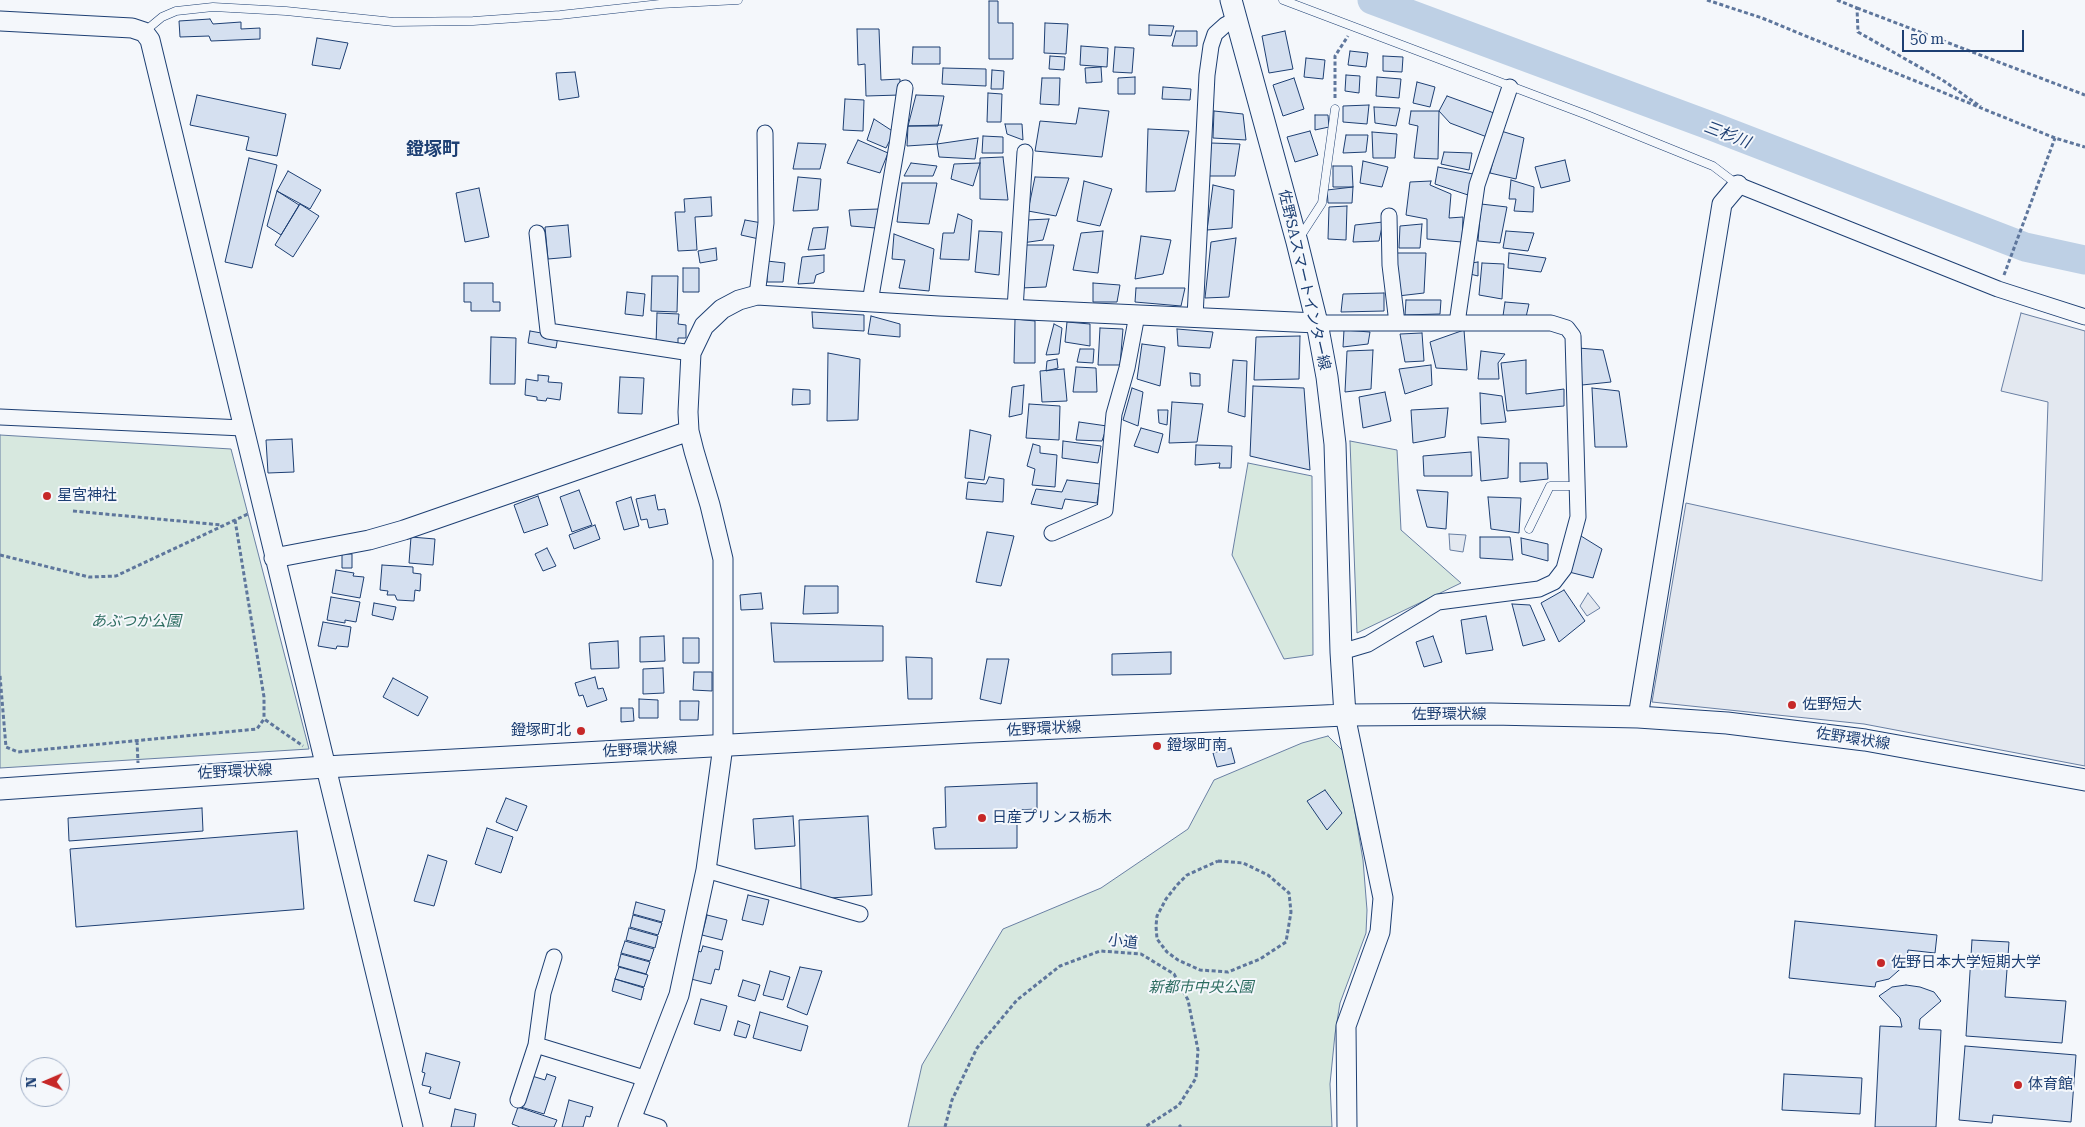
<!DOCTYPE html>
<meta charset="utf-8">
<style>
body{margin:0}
#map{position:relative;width:2085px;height:1127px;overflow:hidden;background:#f4f7fb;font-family:"Roboto Serif",serif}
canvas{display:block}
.north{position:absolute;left:20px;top:1057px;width:50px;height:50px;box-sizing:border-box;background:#f4f7fb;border:1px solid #9eadc5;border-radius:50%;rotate:269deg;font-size:14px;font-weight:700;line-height:20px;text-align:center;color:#1d3f73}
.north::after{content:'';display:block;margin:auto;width:18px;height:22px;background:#c62828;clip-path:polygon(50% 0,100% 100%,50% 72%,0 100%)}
.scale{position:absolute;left:1902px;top:30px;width:122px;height:22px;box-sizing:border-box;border:2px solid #1d3f73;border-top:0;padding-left:6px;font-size:15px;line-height:18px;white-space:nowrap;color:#1d3f73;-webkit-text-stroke:4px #f4f7fb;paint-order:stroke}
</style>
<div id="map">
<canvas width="2085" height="1127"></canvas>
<div class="north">N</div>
<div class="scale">50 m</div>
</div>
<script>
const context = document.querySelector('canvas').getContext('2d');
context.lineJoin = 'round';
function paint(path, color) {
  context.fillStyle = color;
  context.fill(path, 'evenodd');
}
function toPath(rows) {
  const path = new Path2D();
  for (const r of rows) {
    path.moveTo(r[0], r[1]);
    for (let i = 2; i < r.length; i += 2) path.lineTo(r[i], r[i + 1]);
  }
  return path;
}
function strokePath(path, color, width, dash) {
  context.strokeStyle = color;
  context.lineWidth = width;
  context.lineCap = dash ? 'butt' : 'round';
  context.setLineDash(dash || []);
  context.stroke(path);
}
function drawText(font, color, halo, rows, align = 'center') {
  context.font = font + ' "Roboto Serif","Noto Sans JP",serif';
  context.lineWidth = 4;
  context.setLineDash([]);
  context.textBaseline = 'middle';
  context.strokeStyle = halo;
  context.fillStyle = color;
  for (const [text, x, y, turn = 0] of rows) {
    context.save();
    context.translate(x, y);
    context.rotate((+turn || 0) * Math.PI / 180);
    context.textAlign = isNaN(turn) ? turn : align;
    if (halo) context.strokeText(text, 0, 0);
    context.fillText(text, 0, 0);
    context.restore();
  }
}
const green = toPath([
 [0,435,231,449,309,749,0,768,0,435],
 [1350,441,1397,450,1401,530,1461,583,1357,633,1350,441],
 [1248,463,1312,476,1313,655,1284,659,1232,555,1248,463],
 [1328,736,1345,753,1363,860,1367,910,1366,933,1340,1003,1335,1034,1330,1084,1332,1127,908,1127,922,1065,1003,929,1101,888,1188,829,1214,780,1302,743,1328,736]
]);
const parking = toPath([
 [2021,313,2085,331,2085,766,1864,724,1652,702,1686,503,2042,581,2048,402,2001,391,2021,313],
 [1449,534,1466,535,1463,552,1450,550,1449,534],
 [1588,593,1600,608,1587,616,1580,606,1588,593]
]);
const river = toPath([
 [1372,0,1714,127,2025,247,2085,260]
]);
const building = toPath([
 [989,1,998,1,998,23,1013,23,1013,59,989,59,989,1],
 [210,19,213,24,241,22,241,29,260,28,260,39,211,41,209,36,180,37,179,21,210,19],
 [1045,23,1068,24,1066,54,1044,53,1045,23],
 [1149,25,1174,26,1171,36,1149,35,1149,25],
 [857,29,879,29,881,80,900,79,900,95,866,96,865,64,858,65,857,29],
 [1176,31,1197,31,1197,46,1172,46,1176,31],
 [1285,31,1293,69,1269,73,1262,36,1285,31],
 [317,38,348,43,340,69,312,65,317,38],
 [1081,46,1108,48,1107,67,1080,65,1081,46],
 [913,47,940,47,940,64,912,64,913,47],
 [1115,47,1134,48,1132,73,1113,72,1115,47],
 [1350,51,1368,53,1366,67,1348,65,1350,51],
 [1050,56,1065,57,1064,70,1049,69,1050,56],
 [1383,56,1403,57,1402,72,1383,71,1383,56],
 [1306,58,1325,60,1323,79,1304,77,1306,58],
 [1101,67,1102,82,1086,83,1085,68,1101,67],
 [943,68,986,69,986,86,942,84,943,68],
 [992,70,1004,71,1003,89,991,89,992,70],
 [575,72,579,97,559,100,556,73,575,72],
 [1346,75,1360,76,1359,93,1345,91,1346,75],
 [1135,77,1135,94,1118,94,1118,78,1135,77],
 [1377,77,1401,79,1399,98,1376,96,1377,77],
 [1042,78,1060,78,1059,105,1040,104,1042,78],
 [1294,78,1304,109,1283,116,1273,85,1294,78],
 [1417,82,1435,87,1430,107,1413,103,1417,82],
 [1163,87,1191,89,1190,100,1162,99,1163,87],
 [988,93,1002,94,1001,122,987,122,988,93],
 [197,95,286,114,277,156,246,150,249,137,190,125,197,95],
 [916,95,944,96,938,126,908,126,916,95],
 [1447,96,1494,113,1487,137,1450,123,1439,111,1447,96],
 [845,99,864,100,863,131,843,130,845,99],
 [1369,105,1367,124,1343,122,1343,106,1369,105],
 [1374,107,1400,108,1396,126,1375,123,1374,107],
 [1079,108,1109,111,1102,157,1035,151,1040,121,1076,124,1079,108],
 [1214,111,1243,114,1246,140,1213,138,1214,111],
 [1411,111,1439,111,1438,159,1414,158,1418,126,1409,124,1411,111],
 [1315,115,1328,115,1329,127,1315,130,1315,115],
 [874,119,894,132,886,148,867,140,874,119],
 [1005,124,1022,124,1023,140,1007,134,1005,124],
 [942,125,937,144,907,146,908,126,942,125],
 [1148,129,1189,131,1175,191,1146,192,1148,129],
 [1310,131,1318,155,1295,162,1287,137,1310,131],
 [1501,131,1524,138,1516,179,1490,173,1501,131],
 [1372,132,1397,134,1395,158,1373,158,1372,132],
 [1346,135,1368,135,1366,152,1343,153,1346,135],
 [983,136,1003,137,1003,153,982,153,983,136],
 [978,138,975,159,939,157,937,144,978,138],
 [858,140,888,153,880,173,847,163,858,140],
 [798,143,826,144,820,169,793,169,798,143],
 [1211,143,1240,144,1235,176,1209,176,1211,143],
 [1444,152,1472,153,1469,170,1441,164,1444,152],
 [1003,157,1008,200,980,199,980,158,1003,157],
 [249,158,277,165,252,268,225,262,249,158],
 [1565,160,1570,181,1541,188,1535,167,1565,160],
 [1363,161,1388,167,1382,187,1360,183,1363,161],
 [911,163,937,166,933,176,904,176,911,163],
 [980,163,973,186,951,179,954,164,980,163],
 [1333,166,1352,166,1353,187,1333,187,1333,166],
 [1438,167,1473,174,1468,195,1435,184,1438,167],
 [288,171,321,190,310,209,277,191,288,171],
 [798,177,821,179,818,210,793,211,798,177],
 [1035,177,1069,178,1056,216,1028,211,1035,177],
 [1511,180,1534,187,1533,212,1514,211,1516,199,1509,199,1511,180],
 [1084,181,1112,189,1100,226,1077,221,1084,181],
 [1431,181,1430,185,1451,194,1449,218,1463,217,1462,242,1427,239,1427,219,1406,215,1410,182,1431,181],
 [902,183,937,183,929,224,897,222,902,183],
 [1213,185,1234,190,1232,228,1207,230,1213,185],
 [1353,187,1352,203,1328,203,1327,190,1353,187],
 [479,188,489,237,465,242,456,193,479,188],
 [277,191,299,205,281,235,267,226,277,191],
 [711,197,712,216,695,217,697,250,678,251,675,212,685,212,684,199,711,197],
 [300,204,319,216,293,257,275,245,300,204],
 [1481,204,1507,207,1500,243,1478,241,1481,204],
 [1347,206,1346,240,1328,239,1329,207,1347,206],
 [879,209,876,228,851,226,849,210,879,209],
 [958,214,972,220,969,260,940,259,943,233,954,233,958,214],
 [1049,219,1043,240,1022,243,1027,220,1049,219],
 [745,220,762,223,759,239,741,235,745,220],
 [1383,222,1379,241,1353,242,1355,225,1383,222],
 [1422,224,1420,248,1399,248,1400,226,1422,224],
 [568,225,571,257,548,259,545,227,568,225],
 [828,227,825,249,808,250,813,228,828,227],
 [979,231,1002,232,999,275,975,272,979,231],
 [1103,231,1098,273,1073,270,1081,233,1103,231],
 [1506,231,1534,233,1528,251,1503,248,1506,231],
 [894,234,934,249,929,291,899,288,905,260,892,259,894,234],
 [1141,236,1171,240,1163,274,1135,279,1141,236],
 [1236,238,1229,297,1205,298,1211,242,1236,238],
 [1025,245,1054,245,1046,287,1020,288,1025,245],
 [716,248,717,260,700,263,698,251,716,248],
 [1394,253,1426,253,1424,293,1398,296,1394,253],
 [1509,253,1546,258,1541,272,1508,268,1509,253],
 [824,255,824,272,816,275,814,283,798,284,802,257,824,255],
 [767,261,785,263,783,282,767,282,767,261],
 [1478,262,1478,276,1470,274,1471,263,1478,262],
 [1482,263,1504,264,1502,299,1479,295,1482,263],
 [683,268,699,268,699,292,683,292,683,268],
 [652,276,678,276,677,312,651,311,652,276],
 [464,283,493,283,493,302,500,302,500,311,471,311,471,302,464,302,464,283],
 [1093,283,1120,285,1117,302,1093,302,1093,283],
 [1136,288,1185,288,1181,306,1135,302,1136,288],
 [627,292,645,294,643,316,625,314,627,292],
 [1384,293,1384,311,1341,312,1343,294,1384,293],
 [1406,300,1441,300,1440,314,1405,315,1406,300],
 [1505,302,1529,304,1526,317,1503,316,1505,302],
 [812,312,864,315,864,331,813,328,812,312],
 [657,313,679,314,678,324,686,325,686,338,678,338,678,347,656,345,657,313],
 [871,316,900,324,900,337,868,334,871,316],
 [1015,319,1035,321,1035,363,1014,363,1015,319],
 [1067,322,1090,324,1090,346,1065,342,1067,322],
 [1054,324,1062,328,1059,354,1046,355,1054,324],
 [1100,328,1123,329,1120,365,1098,365,1100,328],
 [1177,329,1213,332,1210,348,1178,346,1177,329],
 [1344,330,1370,332,1368,344,1343,347,1344,330],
 [1464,330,1467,370,1436,368,1430,342,1464,330],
 [530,331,558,336,556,348,528,343,530,331],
 [1422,333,1424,361,1405,362,1400,334,1422,333],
 [1300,336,1299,379,1254,380,1256,337,1300,336],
 [491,337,516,338,515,384,490,384,491,337],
 [1142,344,1165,347,1160,386,1137,379,1142,344],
 [1578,348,1603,350,1611,382,1582,385,1578,348],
 [1080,349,1094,349,1093,363,1077,362,1080,349],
 [1373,350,1371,389,1345,392,1347,351,1373,350],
 [1481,351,1505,354,1498,363,1499,379,1478,379,1481,351],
 [828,353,860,359,858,420,827,421,828,353],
 [1057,359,1058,368,1046,371,1047,361,1057,359],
 [1233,360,1247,361,1245,417,1228,412,1233,360],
 [1526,360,1526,394,1564,389,1564,406,1507,411,1501,363,1526,360],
 [1431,365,1432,385,1405,394,1399,369,1431,365],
 [1076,367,1096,368,1097,392,1073,392,1076,367],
 [1064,369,1067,401,1042,402,1040,371,1064,369],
 [1190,373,1200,374,1200,386,1191,386,1190,373],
 [538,375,549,376,548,382,562,383,560,400,547,398,546,401,537,400,537,397,525,395,526,379,538,381,538,375],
 [620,377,644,378,642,414,618,413,620,377],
 [1024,385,1022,414,1009,417,1012,387,1024,385],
 [1253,386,1304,388,1310,470,1250,456,1253,386],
 [1132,388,1143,392,1138,426,1123,420,1132,388],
 [1592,388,1619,391,1627,447,1595,447,1592,388],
 [793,389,810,390,810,404,792,405,793,389],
 [1385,392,1391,421,1363,428,1359,397,1385,392],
 [1480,393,1502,396,1506,422,1481,424,1480,393],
 [1172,402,1203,404,1197,442,1169,443,1172,402],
 [1029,404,1060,406,1059,440,1026,438,1029,404],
 [1448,408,1445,437,1413,443,1411,410,1448,408],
 [1158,410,1168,410,1167,425,1159,423,1158,410],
 [1079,422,1107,426,1102,441,1076,440,1079,422],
 [1141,428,1163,434,1158,453,1134,446,1141,428],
 [970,430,991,435,984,480,965,478,970,430],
 [1478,437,1509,439,1508,478,1481,481,1478,437],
 [292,439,294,472,268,473,266,440,292,439],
 [1063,441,1101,446,1098,463,1062,458,1063,441],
 [1033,444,1040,446,1040,453,1057,455,1055,487,1032,485,1035,469,1027,466,1033,444],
 [1196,445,1232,446,1231,468,1219,468,1220,463,1195,465,1196,445],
 [1471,452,1472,476,1424,476,1423,456,1471,452],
 [1520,463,1547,463,1548,479,1520,482,1520,463],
 [989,477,1004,479,1003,502,966,499,968,482,986,484,989,477],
 [1067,480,1100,484,1097,503,1065,499,1062,509,1031,504,1036,489,1062,492,1067,480],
 [579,490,592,525,572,532,560,497,579,490],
 [1417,490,1448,492,1446,529,1427,527,1417,490],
 [655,495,658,510,665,509,668,524,649,528,647,519,641,520,636,499,655,495],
 [538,496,548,525,524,533,514,505,538,496],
 [631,497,639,526,624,530,616,502,631,497],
 [1488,497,1521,498,1519,533,1491,529,1488,497],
 [595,525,600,539,574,549,569,535,595,525],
 [987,532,1014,536,1001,586,976,582,987,532],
 [1581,536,1602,549,1593,578,1569,572,1581,536],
 [411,537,435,539,433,565,409,563,411,537],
 [1480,537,1510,537,1513,560,1480,558,1480,537],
 [1521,538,1548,544,1548,561,1522,554,1521,538],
 [547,548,556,566,543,571,535,554,547,548],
 [342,554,352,554,352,568,342,568,342,554],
 [382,565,413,567,413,573,421,574,420,591,415,590,414,601,397,600,395,595,387,595,388,591,380,590,382,565],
 [336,570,354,573,353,576,364,577,360,598,332,593,336,570],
 [805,586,838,586,838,613,803,614,805,586],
 [1564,590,1585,621,1559,642,1541,603,1564,590],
 [761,593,763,609,741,610,740,595,761,593],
 [331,597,360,602,356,622,345,620,345,623,327,620,331,597],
 [374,603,396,607,393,620,372,615,374,603],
 [1512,604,1530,605,1545,640,1523,646,1512,604],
 [1486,616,1493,650,1466,654,1461,620,1486,616],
 [323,622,351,627,348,647,337,646,336,649,318,646,323,622],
 [771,623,883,626,883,661,774,662,771,623],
 [664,636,665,661,640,662,640,637,664,636],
 [1433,636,1442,662,1424,667,1416,642,1433,636],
 [683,638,699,638,699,663,683,663,683,638],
 [618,641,619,668,591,669,589,643,618,641],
 [1171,652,1171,674,1112,675,1112,654,1171,652],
 [906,657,932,658,932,699,908,699,906,657],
 [987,659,1009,659,1001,704,980,699,987,659],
 [663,668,664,693,643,694,643,669,663,668],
 [694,672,712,672,712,691,693,690,694,672],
 [595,677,598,689,603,688,607,700,587,707,583,695,579,696,575,683,595,677],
 [393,678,428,697,418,716,383,697,393,678],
 [639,699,658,700,658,718,639,718,639,699],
 [680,701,699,701,698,720,680,720,680,701],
 [621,708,633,708,634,721,621,722,621,708],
 [1231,748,1235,763,1217,767,1213,753,1231,748],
 [1037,783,1037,809,1017,810,1017,848,935,849,933,828,946,827,945,787,1037,783],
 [1325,790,1342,813,1327,830,1307,801,1325,790],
 [506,798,527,806,517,831,496,822,506,798],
 [202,808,203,831,69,841,68,818,202,808],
 [793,816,795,846,755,849,753,819,793,816],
 [868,816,872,895,831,898,801,889,799,820,868,816],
 [487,828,513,837,501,873,475,864,487,828],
 [297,831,304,909,76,927,70,849,297,831],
 [428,855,447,861,434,906,414,901,428,855],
 [748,895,769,900,763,925,742,920,748,895],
 [636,902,665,910,662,922,633,914,636,902],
 [633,915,662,923,658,935,630,927,633,915],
 [707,915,727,920,722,940,702,935,707,915],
 [1795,921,1937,935,1935,953,1908,950,1906,964,1889,979,1876,982,1875,987,1789,978,1795,921],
 [629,928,658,936,655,948,626,940,629,928],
 [1972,940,2009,942,2005,997,2066,1001,2062,1043,1966,1036,1972,940],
 [625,941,654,949,650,961,621,953,625,941],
 [703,946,723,951,719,970,715,969,711,984,691,979,698,951,701,952,703,946],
 [621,954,650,962,646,974,618,966,621,954],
 [619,967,648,975,644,987,615,979,619,967],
 [800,967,822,971,807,1015,787,1007,800,967],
 [770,971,790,977,783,1000,763,995,770,971],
 [615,979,644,988,641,1000,612,991,615,979],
 [743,980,760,985,755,1001,738,996,743,980],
 [1906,985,1920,987,1934,992,1941,1001,1920,1019,1919,1029,1941,1030,1936,1127,1875,1127,1880,1026,1902,1027,1900,1018,1879,996,1892,987,1906,985],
 [701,999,727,1006,720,1031,694,1024,701,999],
 [760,1012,808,1026,801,1051,753,1038,760,1012],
 [738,1021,750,1025,746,1038,734,1035,738,1021],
 [1965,1046,2076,1055,2071,1122,1993,1115,1992,1123,1959,1120,1965,1046],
 [426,1053,460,1062,450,1099,429,1093,431,1087,422,1085,425,1073,422,1072,426,1053],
 [547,1074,556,1077,544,1114,521,1107,532,1076,545,1080,547,1074],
 [1784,1074,1862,1078,1860,1114,1782,1110,1784,1074],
 [569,1100,593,1107,590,1117,586,1116,583,1127,562,1127,569,1100],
 [518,1107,557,1120,554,1127,520,1127,512,1124,518,1107],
 [455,1109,476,1114,474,1127,451,1127,455,1109]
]);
const path = toPath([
 [1707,0,1762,18,1986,110,2055,138,2085,147],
 [1837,0,1857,8,1858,32,1944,81,1981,107],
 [1857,8,2085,95],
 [1335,98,1335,56,1348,36],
 [2004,275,2055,138],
 [73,511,222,525],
 [235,520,264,697,264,719],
 [0,555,89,577,116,576,248,514],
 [0,676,6,747,18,752,257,729,264,719,303,746],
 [137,741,138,763],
 [1218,861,1243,863,1268,875,1289,893,1291,912,1286,942,1260,959,1228,972,1200,970,1178,960,1167,952,1157,939,1156,926,1157,916,1166,899,1177,885,1187,875,1218,861],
 [1179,1125,1181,1127],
 [945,1127,952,1100,977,1048,1017,1000,1060,966,1100,951,1141,954,1174,974,1188,1000,1198,1050,1196,1078,1179,1105,1145,1127]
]);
const service = toPath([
 [1283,0,1587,115,1713,166,1738,185],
 [144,32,162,17,176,11,213,7,286,11,394,22,473,21,560,15,660,4,738,0],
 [1300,237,1322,203,1335,109],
 [1529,529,1550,486,1578,486]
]);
const minor = toPath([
 [1738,185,1998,289,2085,317],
 [1389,216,1390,265,1397,323],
 [537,233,548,331,691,353],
 [757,295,766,223,765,133],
 [870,302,897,145,905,88],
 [1015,309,1025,152],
 [1195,317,1207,75,1211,46,1215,34,1225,25,1236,19],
 [1317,323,1551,323,1567,328,1573,336,1578,517,1564,569,1554,582,1539,589,1438,602,1368,644,1341,652],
 [1457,323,1477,185,1510,87],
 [0,417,243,428],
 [1052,533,1105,510,1114,414,1127,368,1137,315],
 [706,870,860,914],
 [536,1045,647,1079],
 [518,1100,536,1045,543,993,554,957],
 [632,1118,659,1127]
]);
const tertiary = toPath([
 [0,21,132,28,144,32,150,40,413,1127],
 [274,558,369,540,404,530,689,431],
 [1345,715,1383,898,1380,932,1346,1026,1347,1127],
 [1638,717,1722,204,1738,185],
 [628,1127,679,995,706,870,723,746,723,559,710,505,694,451,689,431,688,412,691,353,704,326,722,309,739,300,757,295,939,306,1317,323]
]);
const secondary = toPath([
 [1231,0,1297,242,1317,323,1327,377,1335,444,1341,652,1345,715],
 [0,789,325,767,970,732,1345,715,1491,714,1638,717,1727,723,1865,740,2085,780]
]);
const markers = [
 [47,496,5,"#c62828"],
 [1792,705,5,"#c62828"],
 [581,731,5,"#c62828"],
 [1157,746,5,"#c62828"],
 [982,818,5,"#c62828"],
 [1881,963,5,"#c62828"],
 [2018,1085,5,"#c62828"]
];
const streetNames = [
 ["佐野SAスマートインター線",1304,280,77],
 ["佐野環状線",1449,715],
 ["佐野環状線",1044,729,-3],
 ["佐野環状線",1853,739,9],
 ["佐野環状線",640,750,-3],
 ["佐野環状線",235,772,-3],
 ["小道",1123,942,7]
];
const poiNames = [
 ["星宮神社",57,496],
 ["佐野短大",1802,705],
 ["鐙塚町北",571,731,"right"],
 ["鐙塚町南",1167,746],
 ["日産プリンス栃木",992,818],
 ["佐野日本大学短期大学",1891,963],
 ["体育館",2028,1085]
];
const parkNames = [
 ["あぶつか公園",136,622],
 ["新都市中央公園",1201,988]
];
const waterNames = [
 ["三杉川",1727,135,21]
];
const quarterNames = [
 ["鐙塚町",433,150]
];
paint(green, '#d7e8df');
strokePath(green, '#687fa3', 1);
paint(parking, '#e3e8f0');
strokePath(parking, '#687fa3', 1);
strokePath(river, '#bed0e5', 29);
paint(building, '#d5e0f0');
strokePath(building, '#1d3f73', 1);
strokePath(service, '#1d3f73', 9);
strokePath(minor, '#1d3f73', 17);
strokePath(tertiary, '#1d3f73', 21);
strokePath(secondary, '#1d3f73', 23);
strokePath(path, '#5e769c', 3, [4, 2.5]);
strokePath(service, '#f4f7fb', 8);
strokePath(minor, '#f4f7fb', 15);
strokePath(tertiary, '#f4f7fb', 19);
strokePath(secondary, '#f4f7fb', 21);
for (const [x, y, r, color] of markers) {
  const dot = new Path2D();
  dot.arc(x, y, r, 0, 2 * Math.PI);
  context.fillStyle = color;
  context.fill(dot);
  strokePath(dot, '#f4f7fb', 2);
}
drawText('15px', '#1d3f73', '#f4f7fb', streetNames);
drawText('15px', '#1d3f73', '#f4f7fb', poiNames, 'left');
drawText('italic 15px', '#2c6c60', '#f4f7fb', parkNames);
drawText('italic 16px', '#1d3f73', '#f4f7fb', waterNames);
drawText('bold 18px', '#1d3f73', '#f4f7fb', quarterNames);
</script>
